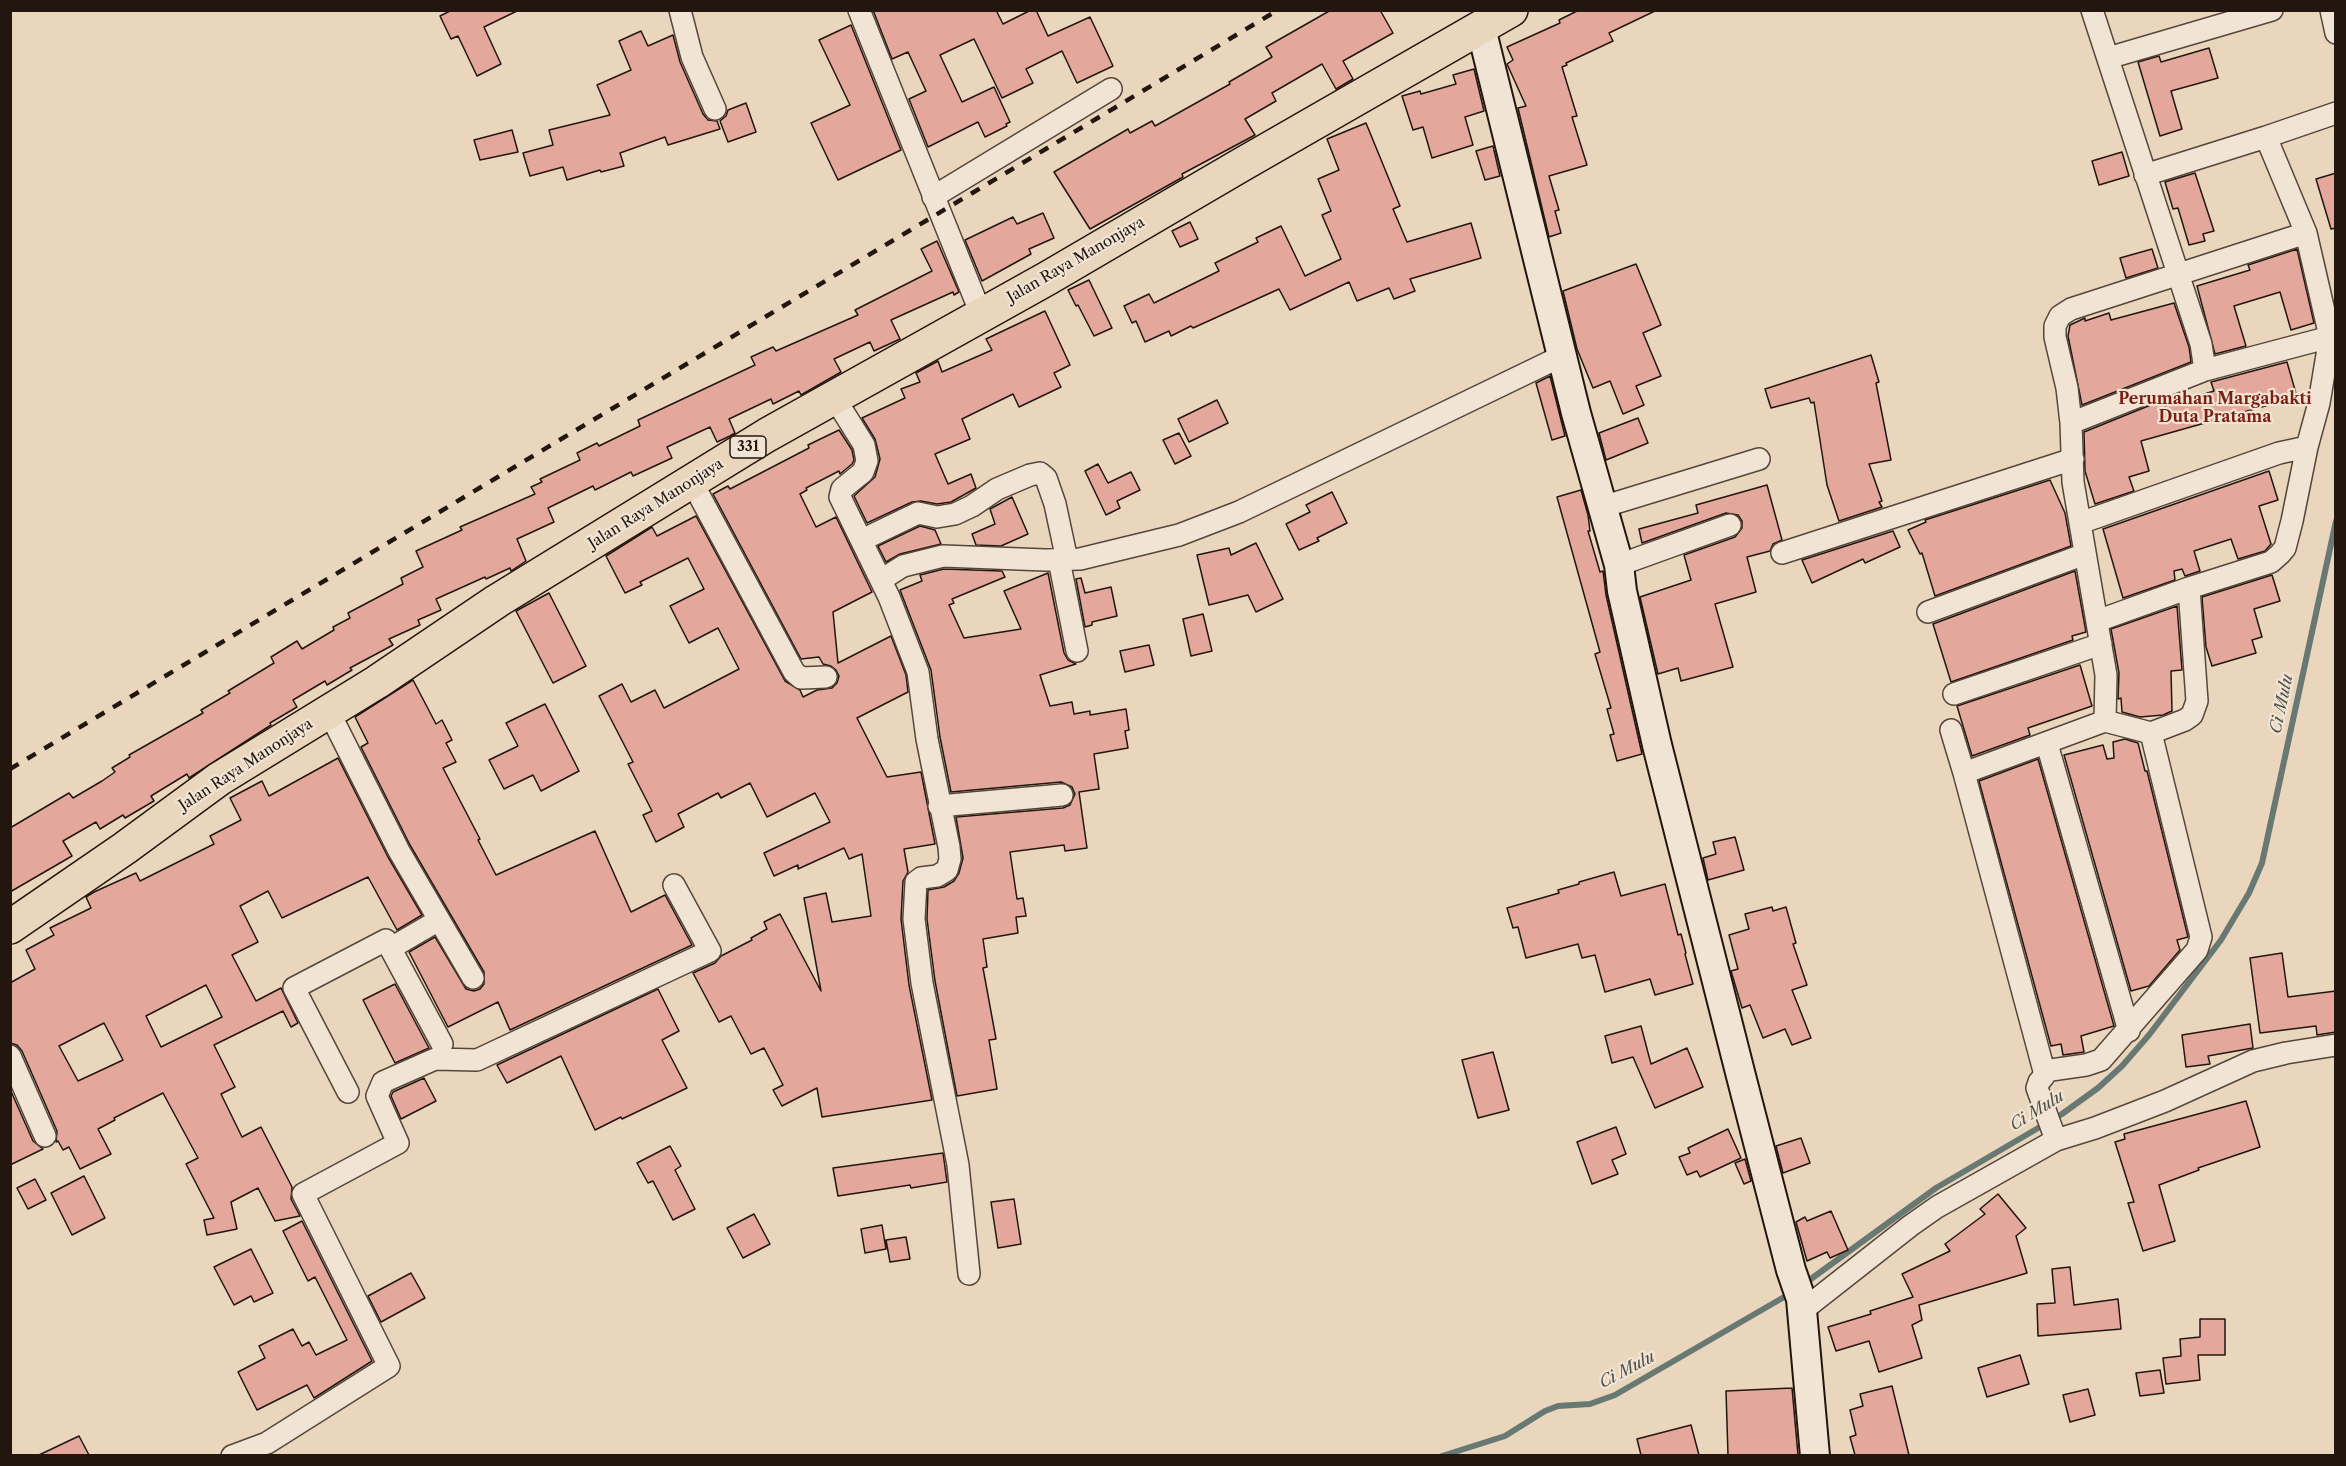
<!DOCTYPE html>
<style>
body{margin:0}
#map{position:relative;width:2346px;height:1466px;overflow:hidden;background:#e9d6bd;font-family:"Libre Caslon Text",serif}
canvas{display:block}
.frame{position:absolute;inset:0;border:12px solid #22160e;pointer-events:none}
</style>
<div id="map">
<canvas width="2346" height="1466"></canvas>
<div class="frame"></div>
</div>
<script>
const context = document.querySelector('canvas').getContext('2d');
context.lineJoin = 'round';
function toPath(rows) {
  const path = new Path2D();
  for (const r of rows) {
    path.moveTo(r[0], r[1]);
    for (let i = 2; i < r.length; i += 2) path.lineTo(r[i], r[i + 1]);
  }
  return path;
}
function strokePath(path, color, width, dash) {
  context.strokeStyle = color;
  context.lineWidth = width;
  context.lineCap = dash ? 'butt' : 'round';
  context.setLineDash(dash || []);
  context.stroke(path);
}
function paint(path, color) {
  context.fillStyle = color;
  context.fill(path, 'evenodd');
}
function drawText(font, color, halo, rows, align = 'center') {
  context.font = font + ' "Libre Caslon Text",serif';
  context.lineWidth = 4.5;
  context.setLineDash([]);
  context.textBaseline = 'middle';
  context.strokeStyle = halo;
  context.fillStyle = color;
  for (const [text, x, y, turn = 0] of rows) {
    context.save();
    context.translate(x, y);
    context.rotate((+turn || 0) * Math.PI / 180);
    context.textAlign = isNaN(turn) ? turn : align;
    if (halo) context.strokeText(text, 0, 0);
    context.fillText(text, 0, 0);
    context.restore();
  }
}
const stream = toPath([
 [1804,1284,1936,1188,2062,1114,2098,1088,2122,1066,2149,1035,2221,940,2249,893,2262,863,2336,521],
 [1442,1456,1505,1436,1545,1411,1558,1406,1590,1404,1615,1395,1791,1293]
]);
const building = toPath([
 [452,10,519,10,484,27,501,64,477,76,458,36,451,39,440,16,452,10],
 [873,10,996,10,1003,24,1031,10,1036,10,1048,36,1090,17,1113,66,1077,83,1062,51,1026,69,1033,83,1002,98,974,39,940,55,962,102,994,87,1010,122,1006,124,1007,126,985,137,978,122,928,147,909,99,926,91,908,52,892,59,873,10],
 [1331,10,1380,10,1393,33,1343,61,1353,79,1336,89,1322,64,1303,75,1272,93,1276,101,1245,119,1255,135,1182,174,1183,177,1090,229,1054,172,1128,129,1130,133,1152,121,1155,126,1230,84,1229,82,1272,57,1266,47,1331,10],
 [1579,10,1657,10,1609,33,1613,41,1566,63,1567,65,1562,67,1577,116,1572,117,1587,165,1549,176,1559,210,1555,211,1561,233,1549,237,1518,108,1526,106,1507,64,1513,60,1507,47,1560,23,1559,20,1579,10],
 [851,25,901,150,838,180,811,123,850,105,819,40,851,25],
 [641,31,648,46,673,35,680,62,703,114,708,120,717,121,720,129,668,145,665,137,620,153,624,166,601,172,600,170,567,180,563,167,530,176,523,153,553,145,549,130,610,115,597,85,631,70,619,41,641,31],
 [2209,48,2218,78,2171,91,2182,129,2160,136,2138,62,2159,56,2161,62,2209,48],
 [1474,69,1484,111,1465,117,1473,145,1432,158,1423,127,1413,130,1402,96,1420,91,1421,94,1456,84,1453,75,1474,69],
 [746,103,756,132,728,142,720,121,726,116,728,110,746,103],
 [1366,123,1400,206,1393,209,1407,242,1471,223,1481,258,1410,279,1415,291,1394,299,1389,288,1357,301,1349,282,1290,310,1279,289,1193,328,1191,326,1171,336,1169,331,1145,342,1136,321,1132,323,1124,306,1149,294,1154,303,1219,271,1215,263,1258,242,1256,238,1281,226,1305,276,1341,259,1322,215,1331,211,1318,179,1339,170,1327,139,1366,123],
 [512,130,518,152,480,160,474,140,512,130],
 [1493,146,1500,176,1485,180,1476,151,1493,146],
 [2122,152,2129,176,2099,185,2092,161,2122,152],
 [2195,173,2214,231,2203,234,2205,241,2189,245,2178,208,2173,209,2165,182,2195,173],
 [2336,173,2336,228,2331,229,2316,179,2336,173],
 [1043,213,1054,238,1029,249,1031,254,982,281,965,240,1013,217,1017,224,1043,213],
 [1190,222,1198,239,1180,247,1172,231,1190,222],
 [937,241,959,292,954,295,953,292,891,320,900,339,874,351,870,342,834,359,841,372,801,395,799,391,773,404,771,399,729,419,735,433,730,436,717,442,710,427,667,447,672,458,633,476,631,472,595,490,593,486,548,508,554,522,517,539,526,561,511,571,510,568,486,579,485,577,436,599,441,610,418,620,420,625,389,639,393,645,350,668,352,670,327,685,325,681,293,700,297,707,270,723,271,725,189,778,187,774,151,796,154,801,125,818,123,815,100,829,96,822,63,841,72,856,10,892,10,828,69,793,73,798,102,781,115,772,112,768,130,757,129,755,203,713,201,710,230,693,228,691,274,663,271,657,297,641,302,649,334,630,333,627,350,618,348,613,403,584,401,578,423,567,416,551,462,530,460,527,535,494,531,487,542,482,540,479,580,460,577,453,597,443,599,446,640,426,638,420,755,365,751,357,773,347,776,351,858,315,855,310,932,271,921,249,937,241],
 [2152,249,2158,268,2126,278,2120,258,2152,249],
 [2297,249,2314,323,2291,330,2280,292,2234,306,2246,346,2215,354,2197,286,2250,270,2248,265,2297,249],
 [1636,264,1661,325,1643,333,1661,376,1636,386,1644,405,1623,414,1610,381,1593,388,1577,349,1563,291,1636,264],
 [1089,280,1112,328,1094,336,1078,305,1076,306,1068,290,1089,280],
 [2174,303,2189,347,2191,362,2082,405,2068,336,2070,325,2085,318,2085,321,2109,313,2111,320,2174,303],
 [1045,311,1070,365,1054,373,1061,387,1019,407,1013,394,962,419,970,439,935,454,948,484,971,474,976,488,951,502,937,504,921,501,912,502,867,523,854,496,875,477,880,459,875,439,862,418,905,398,901,389,920,382,916,373,938,361,942,372,992,350,986,339,1045,311],
 [1871,355,1879,382,1876,383,1891,460,1869,464,1882,501,1879,502,1882,507,1839,521,1827,485,1814,402,1811,403,1809,398,1771,408,1765,389,1871,355],
 [2287,362,2297,397,2141,441,2149,471,2129,477,2134,491,2095,504,2085,471,2084,432,2163,400,2165,406,2214,391,2211,382,2287,362],
 [1550,376,1565,436,1552,440,1536,383,1550,376],
 [1217,400,1228,423,1189,442,1178,419,1217,400],
 [1638,418,1648,443,1606,460,1599,433,1638,418],
 [839,430,852,450,854,460,852,464,840,474,839,471,806,488,807,490,800,494,816,527,836,517,872,592,833,612,838,663,891,636,906,675,908,692,857,718,887,777,921,772,935,844,904,849,908,872,903,881,901,919,909,985,932,1100,822,1117,817,1088,782,1106,773,1090,783,1085,764,1048,751,1054,731,1016,719,1022,693,973,715,963,721,956,752,940,751,938,767,929,764,922,780,914,821,991,804,898,826,893,832,922,871,916,862,854,849,859,844,848,798,869,798,865,774,876,764,853,830,822,815,793,767,817,750,783,721,798,718,793,678,814,684,827,656,842,643,815,652,811,628,764,633,762,599,696,622,684,631,702,655,690,664,708,739,669,718,628,689,643,670,606,704,589,688,558,640,582,642,585,625,593,606,556,652,527,657,536,696,516,785,681,800,690,803,697,817,690,832,688,837,683,839,676,836,670,831,666,823,664,819,657,801,659,713,494,728,486,730,489,809,448,808,445,839,430],
 [1179,433,1191,456,1175,464,1163,440,1179,433],
 [1098,464,1108,483,1131,472,1140,490,1117,501,1120,508,1106,515,1085,471,1098,464],
 [2269,471,2278,500,2259,506,2271,544,2265,551,2238,559,2231,539,2194,551,2200,571,2185,576,2182,569,2174,571,2175,580,2123,598,2103,529,2269,471],
 [2050,480,2065,513,2071,546,1935,596,1922,553,1920,554,1908,530,1926,522,1925,520,2050,480],
 [1767,485,1782,540,1773,544,1770,551,1747,557,1756,592,1715,604,1733,667,1681,681,1678,668,1658,674,1640,597,1691,580,1684,555,1735,537,1742,528,1742,521,1738,515,1726,513,1642,543,1639,529,1698,513,1696,505,1767,485],
 [1581,490,1588,515,1590,531,1588,531,1600,572,1603,571,1606,595,1642,754,1617,761,1610,735,1614,734,1607,709,1611,708,1595,654,1600,652,1557,497,1581,490],
 [1332,492,1347,523,1317,538,1319,541,1299,550,1286,524,1310,512,1306,505,1332,492],
 [1012,497,1028,534,1001,546,976,545,972,534,995,524,990,509,1012,497],
 [920,526,935,530,941,544,900,554,886,562,878,546,920,526],
 [1893,531,1900,547,1865,563,1863,559,1812,583,1802,560,1893,531],
 [1256,543,1283,599,1256,612,1248,595,1209,605,1197,555,1229,548,1231,555,1256,543],
 [944,569,1002,571,1005,577,952,599,954,603,949,605,964,638,1021,629,1004,591,1048,573,1064,653,1068,660,1076,664,1040,675,1050,706,1072,702,1074,714,1090,711,1090,715,1126,709,1129,730,1125,731,1128,748,1094,754,1099,789,1079,792,1087,848,1065,851,1064,845,1010,852,1017,899,1023,898,1026,916,1016,917,1018,933,983,939,987,967,983,968,996,1039,989,1040,997,1089,957,1096,935,981,927,919,928,890,944,887,954,881,959,873,963,858,956,817,1063,808,1070,805,1075,794,1072,787,1061,782,951,792,940,737,931,670,900,590,922,581,920,575,944,569],
 [2075,571,2086,632,2072,636,2073,640,1951,682,1933,624,2075,571],
 [2272,575,2280,601,2254,609,2262,637,2252,640,2256,653,2212,666,2206,647,2202,597,2272,575],
 [1081,578,1085,593,1111,587,1117,616,1092,622,1092,625,1085,627,1076,579,1081,578],
 [549,593,586,666,553,683,516,611,549,593],
 [2177,606,2182,670,2171,671,2172,711,2163,715,2140,717,2122,712,2121,698,2118,699,2119,673,2111,629,2177,606],
 [1203,614,1212,651,1191,656,1183,619,1203,614],
 [1149,645,1154,665,1125,672,1120,651,1149,645],
 [2080,665,2092,706,2028,728,2030,735,1972,756,1957,706,2080,665],
 [413,680,436,724,442,720,452,740,446,743,456,762,443,768,480,839,478,840,496,875,595,831,631,912,665,895,692,945,510,1030,498,1002,448,1027,409,952,435,937,466,989,474,991,480,989,484,984,484,972,410,845,361,747,368,743,355,717,413,680],
 [545,704,579,771,541,791,533,775,504,789,489,760,518,746,506,723,545,704],
 [2125,739,2138,743,2145,771,2147,771,2188,937,2177,940,2180,950,2149,986,2131,991,2064,755,2103,745,2107,759,2114,758,2113,742,2125,739],
 [338,758,388,857,422,915,397,930,368,877,282,918,268,891,240,906,258,942,232,955,256,1001,281,988,298,1023,291,1027,283,1011,214,1045,235,1087,221,1094,242,1137,261,1127,292,1187,291,1199,300,1216,275,1221,258,1188,231,1202,237,1229,207,1235,204,1220,214,1218,186,1164,198,1158,163,1093,114,1118,115,1120,98,1129,111,1154,80,1169,69,1147,63,1150,58,1141,56,1142,57,1131,22,1051,17,1045,10,1043,10,983,35,969,26,950,54,935,50,928,91,908,86,897,94,892,136,873,140,881,214,844,210,836,241,820,230,798,262,781,269,796,338,758],
 [206,985,222,1017,161,1047,146,1016,206,985],
 [104,1023,123,1060,78,1081,59,1046,104,1023],
 [2038,759,2114,1026,2081,1036,2084,1052,2063,1055,2061,1044,2051,1046,1979,781,2038,759],
 [1735,837,1744,870,1708,880,1703,858,1716,854,1713,842,1735,837],
 [1614,872,1621,896,1665,884,1678,935,1681,934,1686,953,1685,954,1693,984,1655,995,1650,979,1605,992,1595,955,1582,958,1578,944,1526,958,1518,927,1513,928,1507,908,1559,893,1558,890,1579,884,1579,882,1614,872],
 [1772,907,1773,911,1786,907,1796,943,1793,944,1807,985,1792,990,1811,1038,1792,1045,1785,1029,1763,1038,1750,1005,1742,1008,1731,971,1738,969,1729,935,1749,929,1745,914,1772,907],
 [2282,953,2288,997,2336,991,2336,1032,2317,1035,2316,1026,2260,1033,2250,958,2282,953],
 [395,984,429,1048,395,1063,363,1000,395,984],
 [658,989,679,1031,662,1040,687,1088,622,1119,621,1117,595,1130,561,1056,507,1083,497,1065,658,989],
 [2250,1024,2253,1048,2208,1056,2210,1064,2186,1067,2182,1035,2250,1024],
 [1641,1026,1651,1064,1687,1048,1703,1087,1655,1108,1633,1057,1612,1063,1605,1036,1641,1026],
 [1493,1052,1509,1110,1478,1118,1462,1060,1493,1052],
 [424,1078,436,1101,401,1119,391,1096,393,1092,424,1078],
 [10,1089,33,1141,43,1149,10,1165,10,1089],
 [2246,1101,2260,1147,2198,1168,2199,1170,2159,1185,2175,1241,2143,1251,2128,1203,2134,1202,2115,1142,2125,1139,2124,1134,2246,1101],
 [1616,1127,1626,1154,1612,1160,1618,1174,1592,1184,1577,1142,1616,1127],
 [1728,1129,1741,1158,1700,1177,1697,1171,1687,1175,1679,1157,1690,1153,1688,1148,1728,1129],
 [1801,1138,1810,1163,1783,1173,1776,1146,1801,1138],
 [670,1146,681,1166,675,1170,695,1209,673,1220,653,1181,648,1183,637,1163,670,1146],
 [943,1153,947,1182,911,1188,910,1185,838,1196,833,1168,943,1153],
 [1745,1159,1751,1181,1744,1184,1735,1163,1745,1159],
 [84,1176,105,1218,72,1235,51,1193,84,1176],
 [35,1179,46,1200,28,1209,17,1188,35,1179],
 [1998,1194,2026,1228,2016,1236,2027,1273,1919,1305,1922,1320,1912,1325,1922,1358,1879,1372,1869,1341,1836,1351,1828,1327,1871,1314,1870,1311,1913,1297,1902,1274,1950,1251,1945,1244,1985,1214,1980,1209,1998,1194],
 [1014,1199,1021,1244,998,1248,991,1202,1014,1199],
 [1831,1211,1848,1250,1830,1258,1827,1252,1807,1261,1796,1222,1805,1217,1807,1221,1831,1211],
 [754,1214,770,1244,743,1258,727,1228,754,1214],
 [302,1221,372,1361,314,1398,307,1385,257,1410,238,1372,265,1358,259,1346,293,1329,302,1346,309,1342,316,1355,347,1340,315,1277,308,1281,283,1231,302,1221],
 [882,1225,886,1249,865,1253,861,1229,882,1225],
 [906,1237,910,1259,890,1262,886,1240,906,1237],
 [251,1249,273,1293,254,1302,251,1296,234,1305,214,1267,251,1249],
 [2070,1267,2074,1305,2118,1299,2121,1329,2038,1336,2037,1304,2055,1303,2052,1269,2070,1267],
 [411,1273,425,1298,381,1322,368,1296,411,1273],
 [2200,1319,2225,1319,2225,1355,2198,1355,2200,1380,2166,1384,2163,1358,2181,1356,2180,1339,2200,1337,2200,1319],
 [2020,1355,2029,1384,1987,1397,1978,1368,2020,1355],
 [2160,1370,2164,1393,2140,1396,2136,1373,2160,1370],
 [1892,1386,1909,1455,1855,1455,1850,1437,1856,1435,1850,1410,1863,1406,1860,1394,1892,1386],
 [1792,1388,1798,1455,1728,1455,1726,1391,1792,1388],
 [2088,1389,2095,1415,2070,1422,2063,1395,2088,1389],
 [1691,1425,1699,1455,1641,1455,1637,1439,1691,1425],
 [79,1436,89,1455,39,1455,79,1436]
]);
const street = toPath([
 [680,10,692,57,715,109],
 [859,10,981,314],
 [2331,10,2336,33],
 [2108,58,2272,10],
 [2266,137,2336,113],
 [933,197,1111,89],
 [2205,370,2330,337,2306,233],
 [834,397,864,445,867,461,863,472,842,489,840,497,889,597,918,672,927,739,949,847,950,859,947,870,937,876,921,878,916,882,914,919,922,983,958,1165,969,1274],
 [2071,423,2067,388,2055,337,2055,326,2060,316,2071,309,2306,233,2266,137,2145,175],
 [692,482,794,672,801,678,826,677],
 [1602,507,1759,459],
 [2080,523,2279,453,2307,447],
 [862,540,918,513,937,517,955,514,972,506,997,489,1030,475,1040,473,1046,478,1055,504,1067,560],
 [1782,553,2073,459],
 [1059,560,1077,651],
 [1619,565,1730,525],
 [881,580,903,566,943,556,1045,560,1080,559,1179,535,1239,512,1562,356],
 [1928,612,2085,554],
 [2097,621,2189,588,2271,562,2280,554,2285,548,2292,521,2307,447,2319,403,2330,337],
 [1954,694,2101,644],
 [329,712,399,851,473,978],
 [1951,730,1964,773],
 [2151,733,2185,720,2192,715,2197,701,2189,588],
 [2047,744,2129,1031],
 [939,806,1062,795],
 [391,948,439,920],
 [10,1056,45,1136],
 [2044,1071,2086,1065,2101,1060,2197,950,2201,937,2151,733,2105,721,2106,675,2073,482,2071,423,2205,370,2201,344,2092,10],
 [348,1092,294,988,386,940,442,1044],
 [2056,1140,2037,1088,2039,1082,2044,1076,2044,1071,1964,773,2105,721],
 [1803,1310,1910,1226,1937,1207,2056,1140,2095,1128,2165,1101,2253,1061,2286,1053,2336,1045],
 [232,1456,267,1443,389,1366,303,1194,398,1143,377,1096,383,1082,435,1059,477,1060,710,951,674,885]
]);
const secondary = toPath([
 [1481,28,1576,413,1619,565,1622,591,1657,745,1741,1076,1791,1270,1801,1299,1815,1456]
]);
const primary = toPath([
 [10,927,125,848,219,779,377,682,497,601,767,435,1048,278,1241,165,1511,10]
]);
const rail = toPath([
 [10,769,1278,10]
]);
const shields = [
 [748,447,36]
];
const shieldNames = [
 ["331",748,447]
];
const streetNames = [
 ["Jalan Raya Manonjaya",1076,260,-30],
 ["Jalan Raya Manonjaya",656,504,-32],
 ["Jalan Raya Manonjaya",246,765,-33]
];
const neighbourhoodNames = [
 ["Perumahan Margabakti",2215,399],
 ["Duta Pratama",2215,417]
];
const waterNames = [
 ["Ci Mulu",2282,704,-78],
 ["Ci Mulu",2037,1111,-32],
 ["Ci Mulu",1627,1370,-28]
];
strokePath(stream, '#687872', 6);
paint(building, '#e4a79c');
strokePath(building, '#22160e', 1.5);
strokePath(street, '#54463a', 24);
strokePath(secondary, '#22160e', 32);
strokePath(primary, '#22160e', 36);
strokePath(street, '#f1e4d4', 21);
strokePath(secondary, '#f1e4d4', 28);
strokePath(primary, '#e9d6bd', 33);
strokePath(rail, '#22160e', 4.5, [10, 10]);
for (const [x, y, w] of shields) {
  const box = new Path2D();
  box.roundRect(x - w / 2, y - 11, w, 22, 4.5);
  context.fillStyle = '#f1e4d4';
  context.fill(box);
  strokePath(box, '#22160e', 1.5);
}
drawText('bold 14px', '#22160e', null, shieldNames);
drawText('15px', '#22160e', '#f1e4d4', streetNames);
drawText('bold 16px', '#7a1f14', '#f1e4d4', neighbourhoodNames);
drawText('italic 16px', '#4b4f48', '#f1e4d4', waterNames);
</script>
